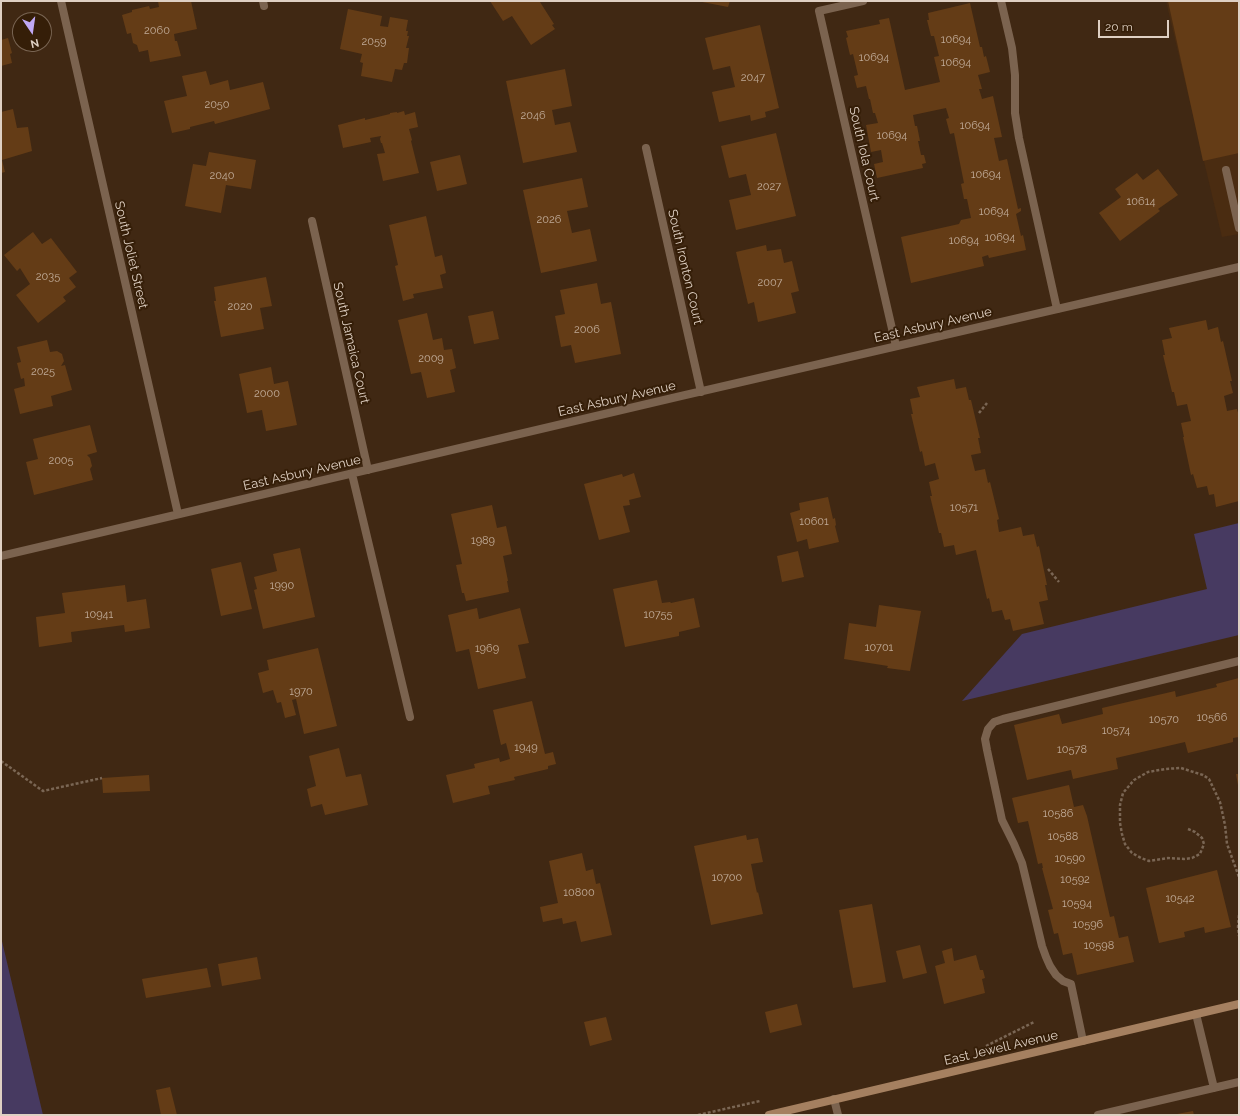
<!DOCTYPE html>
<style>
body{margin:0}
#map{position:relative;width:1240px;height:1116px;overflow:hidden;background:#402813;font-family:Raleway,sans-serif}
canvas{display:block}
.frame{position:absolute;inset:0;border:2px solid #dfd0c3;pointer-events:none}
.north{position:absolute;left:12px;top:12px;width:40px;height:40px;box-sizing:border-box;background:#351e08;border:1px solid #796553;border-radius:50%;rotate:167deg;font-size:11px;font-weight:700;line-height:16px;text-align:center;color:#dfd0c3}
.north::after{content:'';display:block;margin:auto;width:14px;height:18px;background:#c0a8f4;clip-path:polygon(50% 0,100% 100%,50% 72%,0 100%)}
.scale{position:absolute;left:1098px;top:20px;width:71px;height:18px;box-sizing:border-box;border:2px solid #dfd0c3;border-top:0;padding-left:5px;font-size:12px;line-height:14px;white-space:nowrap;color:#dfd0c3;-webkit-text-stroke:3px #351e08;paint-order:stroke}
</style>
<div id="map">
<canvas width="1240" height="1116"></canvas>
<div class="frame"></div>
<div class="north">N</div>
<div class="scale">20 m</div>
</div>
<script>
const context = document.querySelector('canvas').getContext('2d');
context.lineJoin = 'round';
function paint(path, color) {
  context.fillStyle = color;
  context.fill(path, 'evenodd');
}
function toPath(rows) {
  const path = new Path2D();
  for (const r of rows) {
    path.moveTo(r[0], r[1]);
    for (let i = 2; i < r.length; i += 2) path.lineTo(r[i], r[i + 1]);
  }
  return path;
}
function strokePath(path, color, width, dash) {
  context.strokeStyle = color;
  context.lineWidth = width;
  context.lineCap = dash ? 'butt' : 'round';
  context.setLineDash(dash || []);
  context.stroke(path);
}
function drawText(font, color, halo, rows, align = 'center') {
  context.font = font + ' Raleway,sans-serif';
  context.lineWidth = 4;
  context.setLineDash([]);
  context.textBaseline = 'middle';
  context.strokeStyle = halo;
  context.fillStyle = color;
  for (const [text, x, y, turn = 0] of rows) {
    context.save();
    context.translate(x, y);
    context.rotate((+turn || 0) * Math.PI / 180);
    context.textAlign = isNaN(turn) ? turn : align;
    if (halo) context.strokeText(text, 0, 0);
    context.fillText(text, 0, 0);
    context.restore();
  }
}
const built = toPath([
 [1166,1,1239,1,1239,234,1222,237]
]);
const green = toPath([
 [1239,523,1239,635,962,701,1022,634,1207,589,1194,534],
 [1,937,43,1115,1,1115]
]);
const building = toPath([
 [158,1,185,1,186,2,191,1,197,29,174,34,175,41,177,41,181,56,150,62,148,50,139,52,137,45,133,43,131,33,127,34,122,15,132,12,132,10,149,6,150,9,159,7],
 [490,1,541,1,540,2,554,24,552,25,555,29,531,45,512,16,503,21],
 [697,1,730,1,728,7],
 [1168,1,1239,1,1239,153,1203,161],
 [970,3,980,47,982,47,984,57,986,56,990,72,978,75,982,89,979,89,982,99,993,96,1002,137,994,138,999,161,1007,159,1018,209,1021,208,1021,211,1016,214,1021,236,1023,235,1026,250,989,258,988,255,982,257,984,266,911,283,901,237,959,224,961,220,971,218,967,199,964,199,961,184,964,183,954,133,950,134,946,119,949,118,946,108,913,115,915,126,917,126,920,141,918,141,921,155,924,155,926,163,922,164,923,168,877,178,874,164,883,162,881,150,871,152,866,125,878,123,875,113,873,113,870,99,869,99,866,86,857,88,854,76,858,75,853,54,850,55,846,38,848,37,846,31,880,24,879,20,889,18,905,90,940,82,934,57,939,56,934,36,931,36,927,20,929,20,928,13],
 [348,9,382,16,380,26,388,27,390,17,408,20,406,31,408,31,407,36,409,36,406,48,409,48,407,63,404,63,402,70,395,69,392,82,361,76,363,63,360,62,362,54,340,49],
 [760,25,779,108,765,112,766,117,751,121,750,115,719,122,712,92,735,87,730,66,713,70,705,38],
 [8,38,12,53,10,54,12,63,1,66,1,40],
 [565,69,572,106,552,110,555,125,570,122,577,152,523,163,506,81],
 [206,71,210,85,228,80,230,90,263,82,270,109,215,124,214,121,190,127,190,129,172,133,164,101,187,96,182,76],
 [13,109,17,128,28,127,32,151,2,160,5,172,1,173,1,112],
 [404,111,405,115,415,112,418,127,409,129,412,140,411,141,419,173,383,181,377,154,385,153,382,143,381,143,380,139,381,136,370,138,371,142,343,148,338,125,365,118,365,120,390,114,390,113,397,112,397,113],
 [776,133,796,216,736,230,729,200,751,195,746,174,729,178,721,146],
 [209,152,256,160,251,189,226,185,221,213,185,206,193,164,206,166],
 [460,155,467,184,437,191,430,162],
 [1158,169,1178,195,1158,209,1160,211,1120,241,1099,213,1121,197,1115,189,1137,173,1143,180],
 [582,178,588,207,567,211,572,233,590,229,597,261,541,273,523,190],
 [426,216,435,257,442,255,446,273,440,275,443,288,413,294,414,298,403,301,395,266,398,265,389,225],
 [33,232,42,244,51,238,77,272,69,278,76,287,63,297,66,301,38,323,16,295,30,284,20,268,17,271,4,255],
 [766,245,767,251,781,249,784,263,792,261,799,291,791,293,796,313,758,322,754,302,748,304,736,252],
 [266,277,272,306,260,308,264,329,221,337,214,301,216,301,214,287],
 [597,283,601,304,611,302,621,354,575,363,571,345,561,347,555,316,565,314,560,290],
 [493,311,499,339,474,344,468,316],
 [427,313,433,340,442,338,444,350,452,349,456,368,450,370,455,392,427,398,421,372,411,374,398,320],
 [1206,320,1208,330,1218,327,1221,342,1223,341,1232,381,1230,381,1233,393,1224,396,1227,411,1237,409,1239,416,1239,501,1216,507,1214,494,1209,495,1207,486,1197,488,1193,474,1191,475,1183,437,1184,437,1181,423,1191,421,1187,404,1177,406,1174,392,1172,392,1163,355,1165,355,1162,340,1172,338,1169,328],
 [47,340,50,352,57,351,62,354,64,361,61,366,65,365,72,390,51,396,53,406,20,414,14,389,25,386,24,378,21,379,17,363,21,362,17,347],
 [271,367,274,384,288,381,297,425,266,431,262,410,247,413,239,374],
 [954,379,956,389,966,387,969,400,971,400,980,438,978,438,981,453,971,455,975,471,985,469,988,483,990,482,999,519,997,520,999,532,1021,527,1023,536,1034,534,1037,547,1039,546,1047,585,1045,585,1048,600,1039,602,1044,624,1013,631,1010,619,1005,620,1002,610,992,612,989,598,987,599,976,550,956,555,954,545,944,547,941,533,939,533,930,496,932,496,929,482,939,479,935,463,925,466,922,451,920,452,911,414,913,414,910,399,920,397,917,387],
 [90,425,97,452,87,455,90,458,92,466,90,469,93,480,34,495,26,462,38,459,33,439],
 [634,473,641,497,629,500,630,505,623,506,630,532,599,540,584,484,622,474,623,477],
 [828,497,833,519,835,518,836,525,835,526,839,542,809,549,807,539,797,542,790,513,800,510,799,503],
 [492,505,497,528,506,526,512,554,503,556,508,581,507,581,509,592,466,601,464,593,462,593,456,565,462,564,451,514],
 [300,548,315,617,263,629,254,590,257,589,254,577,277,571,273,554],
 [798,551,804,577,782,582,777,556],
 [241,562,252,609,221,616,211,569],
 [657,580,662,603,670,602,671,603,694,598,700,627,679,632,679,636,625,647,613,589],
 [125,585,127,602,146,599,150,628,125,632,124,625,71,632,72,642,39,647,36,617,65,613,62,593],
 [879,605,921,611,910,671,887,668,888,666,844,659,849,623,876,627],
 [477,608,479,619,520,608,529,643,518,645,526,678,478,689,469,649,456,652,448,615],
 [318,648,337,726,304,734,296,699,292,700,296,715,285,718,281,702,277,703,273,690,263,693,258,673,269,670,267,660],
 [1239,678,1239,737,1233,738,1233,742,1188,753,1185,742,1116,758,1118,769,1073,779,1071,770,1027,780,1014,725,1059,714,1062,724,1103,714,1102,708,1175,691,1176,697,1217,687,1216,684],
 [532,701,545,754,553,752,556,764,548,766,548,769,514,777,515,780,488,786,490,794,453,803,446,775,475,768,474,764,499,758,500,762,510,759,506,743,501,745,493,710],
 [339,748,346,777,361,774,368,805,325,815,322,804,311,807,307,789,316,786,309,756],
 [1236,774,1239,774,1239,785,1238,785],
 [149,775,150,791,103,793,102,778],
 [1069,785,1074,807,1083,805,1087,816,1110,917,1114,916,1119,938,1128,936,1134,962,1077,975,1072,953,1063,955,1058,933,1054,934,1048,910,1053,909,1042,868,1043,868,1042,863,1038,864,1028,821,1018,823,1012,798],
 [746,835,747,840,758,838,763,862,751,864,757,893,758,892,763,914,711,925,694,846],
 [582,853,586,871,593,869,596,884,600,883,612,935,581,942,576,921,563,924,562,918,543,922,540,907,558,903,549,861],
 [1217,870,1231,927,1205,933,1204,927,1184,932,1185,937,1159,943,1146,888],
 [872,904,886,982,853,988,839,910],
 [920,945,927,973,903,979,896,951],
 [952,948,954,961,976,955,980,970,983,970,985,978,982,979,985,993,944,1004,935,966,945,963,942,951],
 [257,957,261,979,222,986,218,964],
 [207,968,211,987,146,998,142,979],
 [797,1004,802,1025,770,1033,765,1012],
 [606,1017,612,1040,590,1046,584,1022],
 [170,1087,177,1115,161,1115,156,1090],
 [1193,1111,1194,1115,1177,1115,1177,1114]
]);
const path = toPath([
 [979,413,987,403],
 [1048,569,1059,582],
 [1,761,43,791,102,778],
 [1188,829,1195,832,1202,838,1204,844,1200,854,1192,858,1184,859,1168,858,1149,861,1141,858,1132,853,1125,844,1122,834,1120,823,1120,805,1123,793,1134,780,1148,772,1165,769,1181,768,1203,775,1209,779,1220,802,1225,825,1227,844,1239,877],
 [1239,915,1238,927,1239,936],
 [986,1046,1034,1022],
 [698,1115,760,1101]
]);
const lane = toPath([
 [863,1,819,11,896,346],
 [1001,1,1012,48,1015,75,1015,113,1019,138,1057,309],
 [1226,170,1239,228],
 [1196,1014,1214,1088],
 [1083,1041,1071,984,1063,981,1056,975,1050,966,1046,957,1042,946,1022,863,1014,844,1002,820,987,750,985,739,988,729,994,722,1003,719,1239,661],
 [1098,1115,1239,1082]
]);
const street = toPath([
 [61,1,178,514],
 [263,1,264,6],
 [646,148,701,392],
 [312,221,368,470],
 [352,474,410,717],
 [1,556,681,396,1239,267],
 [834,1099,838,1115]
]);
const secondary = toPath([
 [769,1115,1239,1004]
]);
const numberNames = [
 ["2060",157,31],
 ["10694",956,40],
 ["2059",374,42],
 ["10694",874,58],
 ["10694",956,63],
 ["2047",753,78],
 ["2050",217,105],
 ["2046",533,116],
 ["10694",975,126],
 ["10694",892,136],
 ["10694",986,175],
 ["2040",222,176],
 ["2027",769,187],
 ["10614",1141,202],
 ["10694",994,212],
 ["2026",549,220],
 ["10694",1000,238],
 ["10694",964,241],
 ["2035",48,277],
 ["2007",770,283],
 ["2020",240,307],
 ["2006",587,330],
 ["2009",431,359],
 ["2025",43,372],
 ["2000",267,394],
 ["2005",61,461],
 ["10571",964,508],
 ["10601",814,522],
 ["1989",483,541],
 ["1990",282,586],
 ["10941",99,615],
 ["10755",658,615],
 ["10701",879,648],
 ["1969",487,649],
 ["1970",301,692],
 ["10566",1212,718],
 ["10570",1164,720],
 ["10574",1116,731],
 ["1949",526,748],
 ["10578",1072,750],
 ["10586",1058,814],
 ["10588",1063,837],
 ["10590",1070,859],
 ["10700",727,878],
 ["10592",1075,880],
 ["10800",579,893],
 ["10542",1180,899],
 ["10594",1077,904],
 ["10596",1088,925],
 ["10598",1099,946]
];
const streetNames = [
 ["South Iola Court",864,154,77],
 ["South Joliet Street",131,255,77],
 ["South Ironton Court",685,267,77],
 ["East Asbury Avenue",933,325,-13],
 ["South Jamaica Court",351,343,77],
 ["East Asbury Avenue",617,399,-13],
 ["East Asbury Avenue",302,473,-13],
 ["East Jewell Avenue",1001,1048,-13]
];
paint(built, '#4a2c11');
paint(green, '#473a61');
paint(building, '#643c16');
strokePath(path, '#7a6654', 2.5, [3, 2]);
strokePath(lane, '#7b634f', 8);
strokePath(street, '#7b634f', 8);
strokePath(secondary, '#a58060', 8);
drawText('11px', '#c0ab98', null, numberNames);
drawText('13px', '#dfd0c3', '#351e08', streetNames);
</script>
